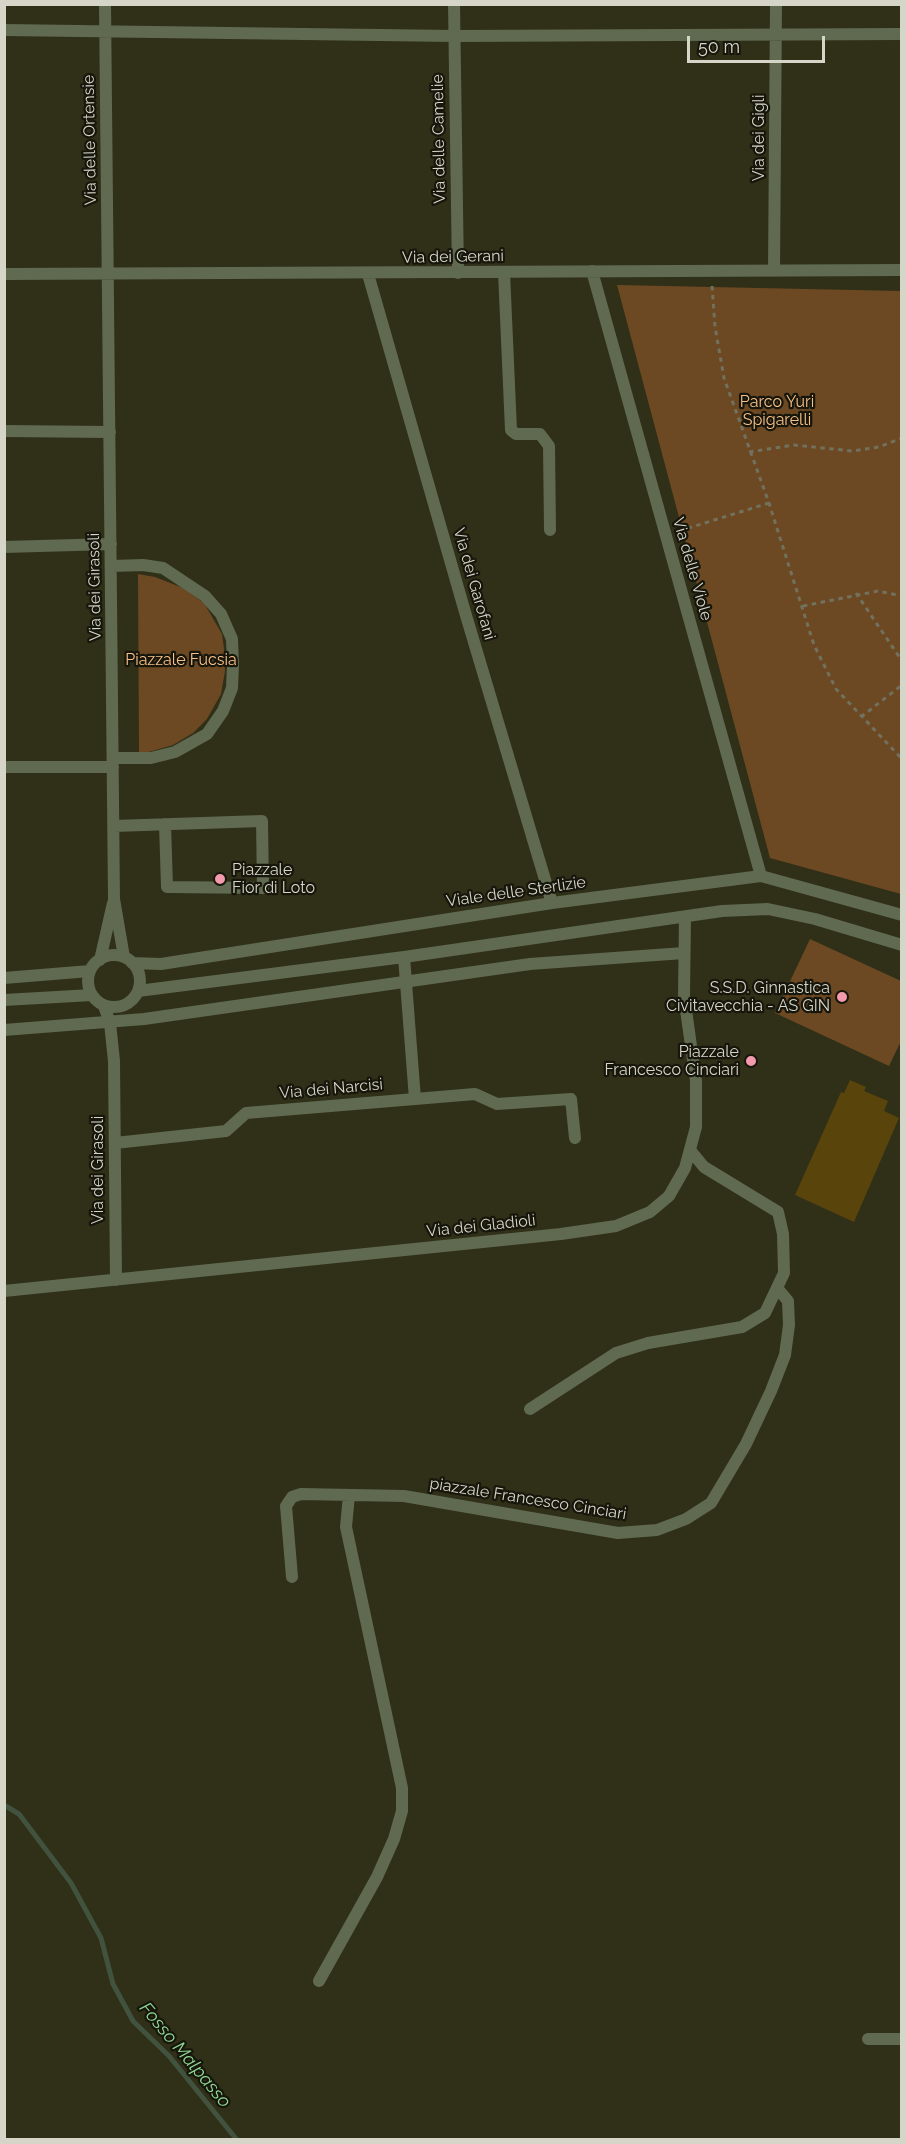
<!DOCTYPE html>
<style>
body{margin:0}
#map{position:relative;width:906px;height:2144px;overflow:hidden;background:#302f17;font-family:Raleway,sans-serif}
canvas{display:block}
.frame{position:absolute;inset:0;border:6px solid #d6d6c8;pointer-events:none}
.scale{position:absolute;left:687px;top:36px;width:138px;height:27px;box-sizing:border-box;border:3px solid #d6d6c8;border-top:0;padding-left:8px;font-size:18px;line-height:21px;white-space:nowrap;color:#d6d6c8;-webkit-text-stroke:4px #17160c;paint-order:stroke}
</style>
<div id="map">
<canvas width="906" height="2144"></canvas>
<div class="frame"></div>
<div class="scale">50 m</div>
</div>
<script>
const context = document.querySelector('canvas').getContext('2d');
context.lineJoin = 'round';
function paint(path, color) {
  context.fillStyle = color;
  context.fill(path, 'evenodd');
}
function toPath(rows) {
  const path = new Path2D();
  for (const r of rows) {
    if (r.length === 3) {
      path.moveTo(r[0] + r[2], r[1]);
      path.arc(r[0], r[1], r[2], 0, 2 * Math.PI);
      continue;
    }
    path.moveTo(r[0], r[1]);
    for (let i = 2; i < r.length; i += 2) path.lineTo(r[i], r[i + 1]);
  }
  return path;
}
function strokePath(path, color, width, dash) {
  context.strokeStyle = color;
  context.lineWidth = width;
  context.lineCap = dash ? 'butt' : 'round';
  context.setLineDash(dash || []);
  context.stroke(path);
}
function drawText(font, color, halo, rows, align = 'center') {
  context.font = font + ' Raleway,sans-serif';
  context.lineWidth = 4.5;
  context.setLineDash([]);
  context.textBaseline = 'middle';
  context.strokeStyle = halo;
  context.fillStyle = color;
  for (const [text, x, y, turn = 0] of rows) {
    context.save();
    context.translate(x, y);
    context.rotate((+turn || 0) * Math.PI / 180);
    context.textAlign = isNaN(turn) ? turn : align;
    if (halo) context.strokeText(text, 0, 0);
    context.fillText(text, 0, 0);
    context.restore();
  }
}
const green = toPath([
 [617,285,901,291,901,894,770,858],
 [138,574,155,577,183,588,204,603,222,634,224,649,225,671,221,694,207,719,193,733,173,745,145,753,139,753],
 [810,939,901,981,901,1041,889,1066,775,1013]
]);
const stream = toPath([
 [4,1805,19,1814,71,1883,101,1938,113,1984,133,2021,169,2056,237,2140]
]);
const building = toPath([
 [850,1080,866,1087,864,1091,888,1101,884,1111,899,1118,854,1222,795,1195,841,1092,844,1093]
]);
const path = toPath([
 [712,286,715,327,724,378,769,503,814,645,836,689,902,759],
 [749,452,794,445,852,451,879,447,902,438],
 [679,531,769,503],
 [856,593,902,661],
 [803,606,878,591,902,596],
 [861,717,902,685]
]);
const street = toPath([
 [105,4,114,899,124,957],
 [454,4,458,273],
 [4,30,454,36,902,34],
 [592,271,761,876],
 [774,271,776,4],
 [504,272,511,430,516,434,540,434,549,446,550,530],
 [4,274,902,270],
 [368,274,465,612,552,903],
 [4,431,110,432],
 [4,547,111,544],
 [112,566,143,565,163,568,205,596,221,614,232,639,233,665,232,688,223,711,207,734,175,752,151,758,113,758],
 [4,767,113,767],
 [114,826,262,821,263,888,167,887,165,824],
 [114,981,26],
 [100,960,113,903],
 [132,963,161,964,552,903,761,876,902,915],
 [4,978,90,971],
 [138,991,404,957,722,911,768,909,815,919,902,945],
 [4,1000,92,995],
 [104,1006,110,1023,114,1061,116,1280],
 [4,1030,144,1019,530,964,684,953],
 [415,1099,475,1094,497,1104,571,1099,575,1138],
 [115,1143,226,1131,246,1113,415,1099,404,957],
 [4,1291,561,1234,616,1226,650,1212,669,1196,685,1168,696,1127,696,1081,684,996,685,917],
 [530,1409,616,1353,648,1343,742,1327,765,1313,784,1273,783,1234,778,1212,704,1167,690,1150],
 [292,1577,286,1506,292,1497,301,1494,404,1496,618,1533,657,1530,686,1519,711,1503,746,1444,771,1391,785,1355,789,1325,788,1301,778,1289],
 [319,1981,377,1877,394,1839,402,1811,402,1788,346,1527,349,1495],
 [868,2039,902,2039]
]);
const markers = [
 [220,879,6,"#f39aac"],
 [842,997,6,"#f39aac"],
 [751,1061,6,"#f39aac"]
];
const streetNames = [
 ["Via dei Gigli",759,138,-90],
 ["Via delle Camelie",439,139,-91],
 ["Via delle Ortensie",90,140,-91],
 ["Via dei Gerani",453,257,-1],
 ["Via delle Viole",692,569,74],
 ["Via dei Garofani",474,584,74],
 ["Via dei Girasoli",95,587,-91],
 ["Viale delle Sterlizie",516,892,-8],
 ["Via dei Narcisi",331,1089,-5],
 ["Via dei Girasoli",98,1170,-90],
 ["Via dei Gladioli",481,1226,-6],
 ["piazzale Francesco Cinciari",528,1499,9]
];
const parkNames = [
 ["Parco Yuri",777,402],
 ["Spigarelli",777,420],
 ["Piazzale Fucsia",181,660]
];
const poiNames = [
 ["Piazzale",232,870,"left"],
 ["Fior di Loto",232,888,"left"],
 ["S.S.D. Ginnastica",830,988],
 ["Civitavecchia - AS GIN",830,1006],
 ["Piazzale",739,1052],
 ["Francesco Cinciari",739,1070]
];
const waterNames = [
 ["Fosso Malpasso",185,2055,50]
];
paint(green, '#6c4923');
strokePath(stream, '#41523e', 5);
paint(building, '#59440c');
strokePath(path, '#71715d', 3, [4.5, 4.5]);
strokePath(street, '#5f6a50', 12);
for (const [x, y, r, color] of markers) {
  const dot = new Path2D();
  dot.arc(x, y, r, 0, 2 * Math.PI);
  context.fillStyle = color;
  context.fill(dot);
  strokePath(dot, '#17160c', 2);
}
drawText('16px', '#d6d6c8', '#17160c', streetNames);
drawText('16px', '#f9c086', '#17160c', parkNames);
drawText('16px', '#d6d6c8', '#17160c', poiNames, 'right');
drawText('italic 18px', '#8fda93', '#17160c', waterNames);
</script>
